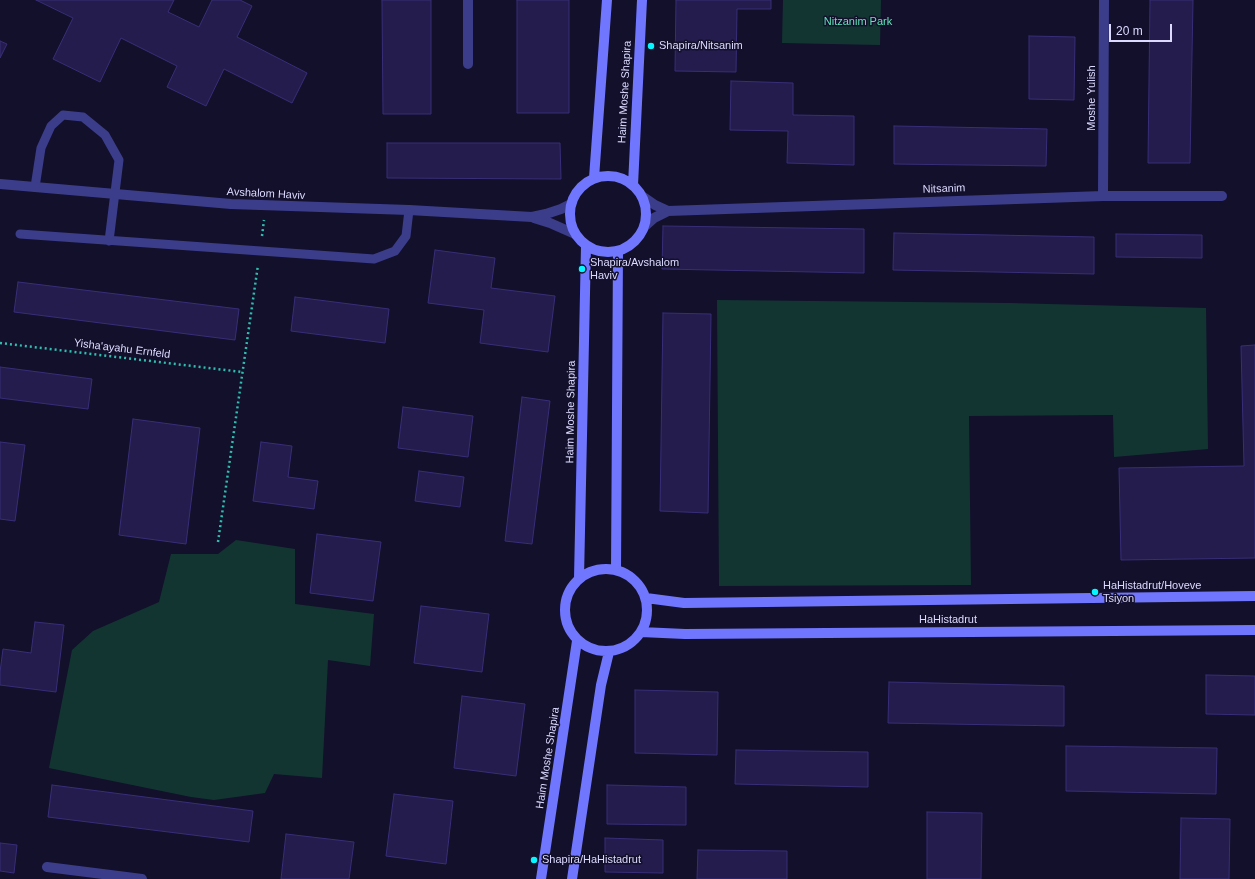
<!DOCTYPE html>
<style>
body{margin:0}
#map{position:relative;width:1255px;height:879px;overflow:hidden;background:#13102b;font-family:Helvetica,sans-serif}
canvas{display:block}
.scale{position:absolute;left:1109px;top:24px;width:63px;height:18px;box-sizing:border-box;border:2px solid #dcdaff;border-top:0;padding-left:5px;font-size:12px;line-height:14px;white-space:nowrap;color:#dcdaff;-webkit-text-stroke:3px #13102b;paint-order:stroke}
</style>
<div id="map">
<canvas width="1255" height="879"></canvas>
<div class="scale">20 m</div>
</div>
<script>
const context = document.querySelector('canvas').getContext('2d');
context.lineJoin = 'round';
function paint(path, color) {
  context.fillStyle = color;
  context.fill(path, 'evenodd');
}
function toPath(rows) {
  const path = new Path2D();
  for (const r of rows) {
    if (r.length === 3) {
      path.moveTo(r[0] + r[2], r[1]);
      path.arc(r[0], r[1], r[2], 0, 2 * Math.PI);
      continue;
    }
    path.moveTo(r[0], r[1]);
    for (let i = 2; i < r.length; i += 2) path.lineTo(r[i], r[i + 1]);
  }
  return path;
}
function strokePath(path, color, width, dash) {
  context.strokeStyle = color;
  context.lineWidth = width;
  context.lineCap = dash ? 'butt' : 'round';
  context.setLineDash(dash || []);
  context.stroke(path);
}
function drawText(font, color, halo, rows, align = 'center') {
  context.font = font + ' Helvetica,sans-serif';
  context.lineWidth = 3;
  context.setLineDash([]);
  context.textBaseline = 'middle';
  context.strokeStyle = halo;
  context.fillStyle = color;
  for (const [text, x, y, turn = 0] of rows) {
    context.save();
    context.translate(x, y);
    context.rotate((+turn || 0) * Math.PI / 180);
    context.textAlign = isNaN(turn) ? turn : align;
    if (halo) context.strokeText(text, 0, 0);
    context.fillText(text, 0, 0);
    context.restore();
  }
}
const green = toPath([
 [783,0,881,0,880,45,782,43],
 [717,300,1009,303,1206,308,1208,449,1114,457,1113,415,969,416,971,585,719,586],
 [236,540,295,549,295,604,374,614,370,666,328,660,322,778,274,774,265,793,214,800,191,797,49,768,72,650,93,631,159,602,171,554,218,554]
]);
const building = toPath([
 [36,0,174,0,168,12,199,27,212,0,240,0,252,6,237,37,307,73,292,103,224,69,206,106,167,87,177,66,121,38,100,82,53,59,73,18,36,0],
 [382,0,431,0,431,114,383,114,382,0],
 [517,0,569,0,569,113,517,113,517,0],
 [676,0,771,0,771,9,737,9,736,72,675,71,676,0],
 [1150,0,1193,0,1190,163,1148,163,1150,0],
 [1029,36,1075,37,1074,100,1029,99,1029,36],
 [0,41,7,44,0,58,0,41],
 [731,81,793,83,793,115,854,116,854,165,787,163,788,131,730,130,731,81],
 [894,126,1047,129,1046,166,894,164,894,126],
 [387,143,560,143,561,179,387,178,387,143],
 [663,226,864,229,864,273,662,269,663,226],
 [894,233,1094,237,1094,274,893,270,894,233],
 [1116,234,1202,235,1202,258,1116,257,1116,234],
 [435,250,495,258,491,288,555,296,548,352,480,343,484,310,428,303,435,250],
 [18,282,239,309,235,340,14,312,18,282],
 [295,297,389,309,385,343,291,331,295,297],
 [663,313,711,314,708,513,660,511,663,313],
 [1255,345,1255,558,1121,560,1119,468,1244,466,1241,346,1255,345],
 [0,367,92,379,88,409,0,398,0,367],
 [522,397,550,401,532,544,505,541,522,397],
 [403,407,473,416,468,457,398,448,403,407],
 [133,419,200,428,186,544,119,535,133,419],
 [0,442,25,445,15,521,0,519,0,442],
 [261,442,292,446,288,477,318,481,314,509,253,501,261,442],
 [419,471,464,477,460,507,415,501,419,471],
 [317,534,381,542,373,601,310,593,317,534],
 [421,606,489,614,482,672,414,663,421,606],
 [35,622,64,625,56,692,0,685,0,672,3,649,31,653,35,622],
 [1206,675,1255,676,1255,715,1206,714,1206,675],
 [889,682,1064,686,1064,726,888,723,889,682],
 [635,690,718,692,717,755,635,753,635,690],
 [462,696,525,704,516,776,454,768,462,696],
 [1066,746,1217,748,1216,794,1066,791,1066,746],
 [736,750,868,752,868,787,735,784,736,750],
 [52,785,253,811,249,842,48,817,52,785],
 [607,785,686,787,686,825,607,824,607,785],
 [394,794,453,801,446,864,386,856,394,794],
 [927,812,982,813,981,879,927,879,927,812],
 [1181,818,1230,819,1229,879,1180,879,1181,818],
 [286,834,354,842,349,879,281,879,286,834],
 [605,838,663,840,663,873,605,872,605,838],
 [0,843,17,845,14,873,0,871,0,843],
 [698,850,787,851,787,879,697,879,698,850]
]);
const path = toPath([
 [262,236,264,220],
 [0,343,242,372],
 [218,542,258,265]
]);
const lane = toPath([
 [35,187,41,148,51,126,63,115,83,117,105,135,119,160,109,241],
 [20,234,374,259,395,251,406,236,409,210]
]);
const street = toPath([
 [468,0,468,64],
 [0,184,231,204,409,210,532,217,546,214,561,209,571,204],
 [642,196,655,205,668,211,1103,196,1222,196],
 [1103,196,1104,0],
 [534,218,550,223,575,234],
 [645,226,654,218,668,211],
 [47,867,142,879]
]);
const secondary = toPath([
 [608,214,38],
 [594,178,607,0],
 [633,185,642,0],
 [606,610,41],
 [616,570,618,251],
 [579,578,586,246],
 [646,598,684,603,1255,596],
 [641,632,685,634,1255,630],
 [541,879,577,641],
 [572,879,601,685,609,652]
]);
const markers = [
 [651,46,4,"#06f5ff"],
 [582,269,4,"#06f5ff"],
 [1095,592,4,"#06f5ff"],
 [534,860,4,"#06f5ff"]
];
const parkNames = [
 ["Nitzanim Park",858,22]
];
const poiNames = [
 ["Shapira/Nitsanim",659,46],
 ["Shapira/Avshalom",590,263],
 ["Haviv",590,276],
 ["HaHistadrut/Hoveve",1103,586],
 ["Tsiyon",1103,599],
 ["Shapira/HaHistadrut",542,860]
];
const streetNames = [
 ["Haim Moshe Shapira",625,92,-87],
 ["Moshe Yulish",1092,98,-90],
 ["Nitsanim",944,189,-2],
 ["Avshalom Haviv",266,194,3],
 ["Yisha'ayahu Ernfeld",122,349,7],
 ["Haim Moshe Shapira",571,412,-89],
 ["HaHistadrut",948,620],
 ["Haim Moshe Shapira",548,758,-81]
];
paint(green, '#133532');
paint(building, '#231c4c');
strokePath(building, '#382e79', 1);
strokePath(path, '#2ebfae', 2.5, [2, 3]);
strokePath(lane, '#3b3d8b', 9);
strokePath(street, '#3b3d8b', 10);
strokePath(secondary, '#7176ff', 10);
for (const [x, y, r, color] of markers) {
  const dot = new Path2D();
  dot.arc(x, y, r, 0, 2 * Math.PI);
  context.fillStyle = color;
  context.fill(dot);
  strokePath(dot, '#13102b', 1.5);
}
drawText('11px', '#62e3bb', '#13102b', parkNames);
drawText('11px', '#dcdaff', '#13102b', poiNames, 'left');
drawText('11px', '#dcdaff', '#13102b', streetNames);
</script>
